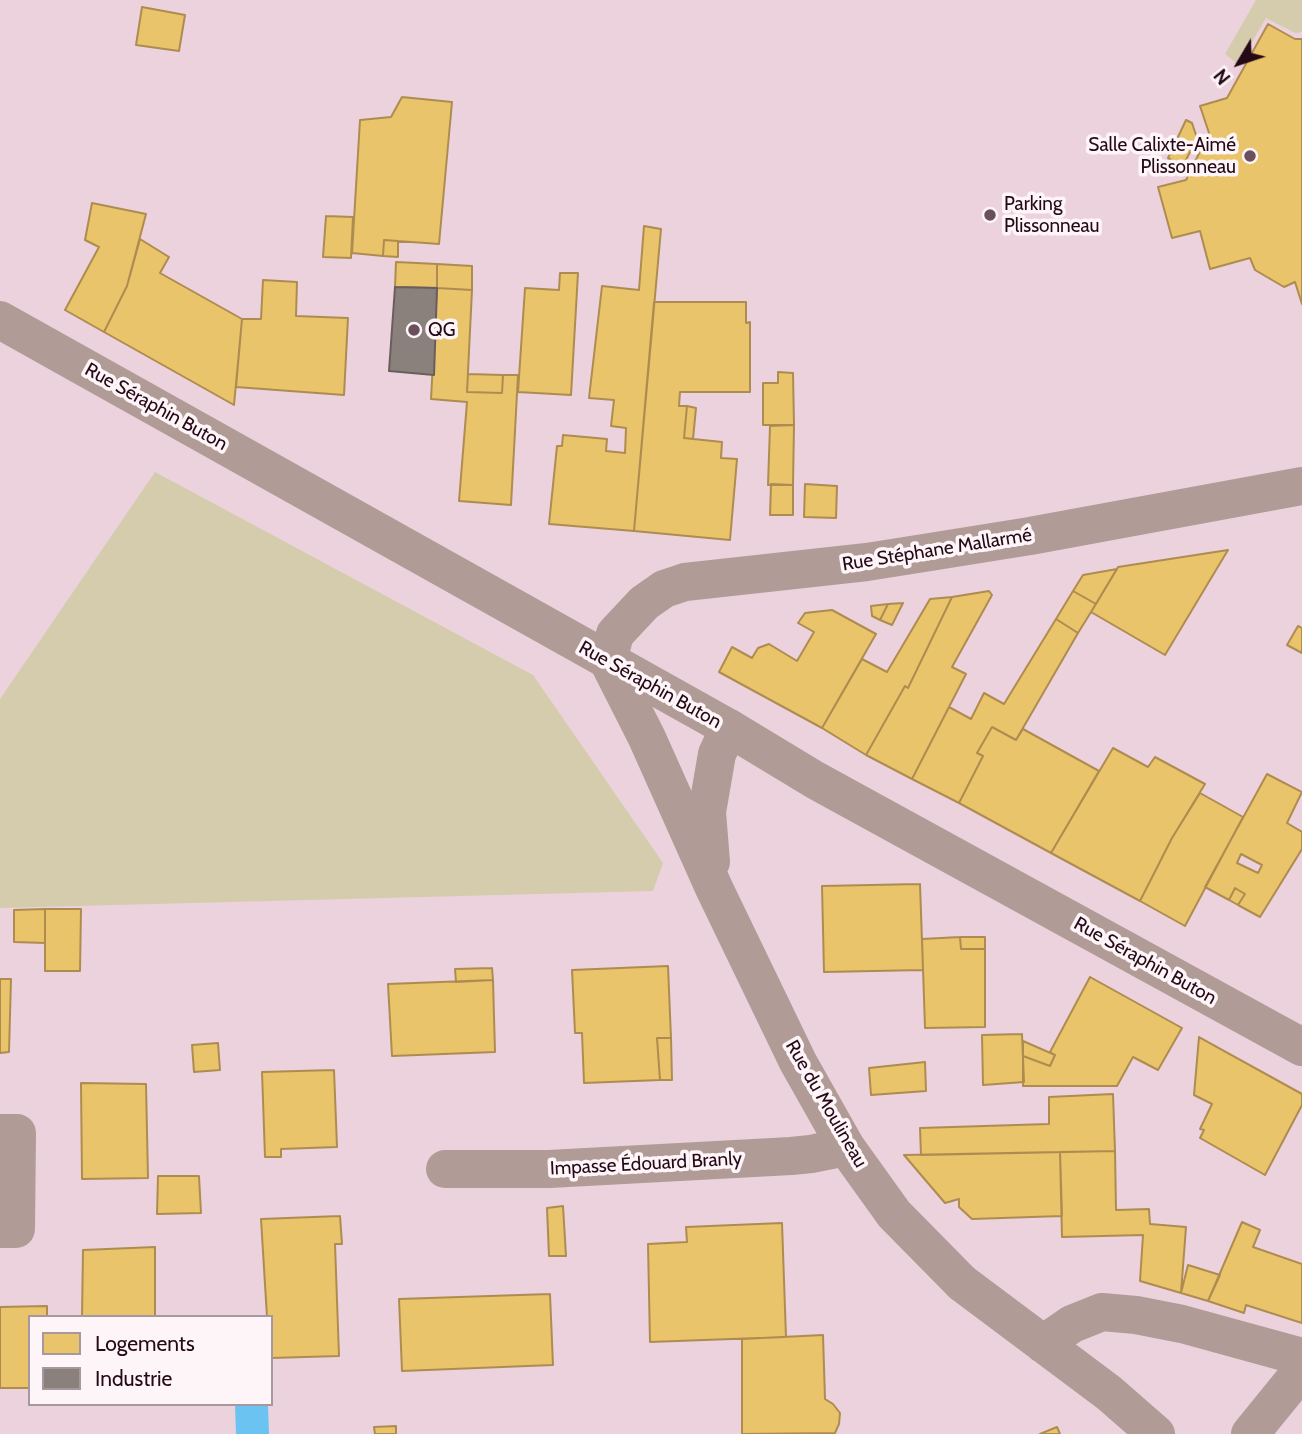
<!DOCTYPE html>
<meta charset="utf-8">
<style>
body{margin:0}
#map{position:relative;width:1302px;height:1434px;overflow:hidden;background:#ecd2dc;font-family:Cabin,sans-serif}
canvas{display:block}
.legend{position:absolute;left:28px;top:1315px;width:245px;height:91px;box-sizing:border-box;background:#fdf5f8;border:2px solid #a7979e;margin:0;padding:9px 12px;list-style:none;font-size:21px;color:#250916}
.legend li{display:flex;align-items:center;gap:14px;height:35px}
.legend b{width:35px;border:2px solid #a7979e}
.north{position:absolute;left:1204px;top:28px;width:70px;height:70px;-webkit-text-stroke:5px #fdf5f8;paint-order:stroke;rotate:231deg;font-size:19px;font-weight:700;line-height:28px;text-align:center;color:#250916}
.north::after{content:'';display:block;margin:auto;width:24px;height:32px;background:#250916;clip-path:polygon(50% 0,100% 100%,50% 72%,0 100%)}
</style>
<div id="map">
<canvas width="1302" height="1434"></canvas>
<ul class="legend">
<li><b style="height:19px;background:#e9c46a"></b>Logements</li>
<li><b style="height:19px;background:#8a817c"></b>Industrie</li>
</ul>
<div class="north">N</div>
</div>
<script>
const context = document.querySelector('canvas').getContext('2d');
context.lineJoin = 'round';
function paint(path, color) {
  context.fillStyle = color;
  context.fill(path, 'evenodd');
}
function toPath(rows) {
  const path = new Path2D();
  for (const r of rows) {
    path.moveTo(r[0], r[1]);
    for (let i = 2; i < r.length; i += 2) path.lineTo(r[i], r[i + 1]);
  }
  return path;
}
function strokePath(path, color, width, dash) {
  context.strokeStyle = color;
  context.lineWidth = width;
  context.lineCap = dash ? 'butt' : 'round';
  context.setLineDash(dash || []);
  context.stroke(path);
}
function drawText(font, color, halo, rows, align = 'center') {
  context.font = font + ' Cabin,sans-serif';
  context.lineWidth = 7;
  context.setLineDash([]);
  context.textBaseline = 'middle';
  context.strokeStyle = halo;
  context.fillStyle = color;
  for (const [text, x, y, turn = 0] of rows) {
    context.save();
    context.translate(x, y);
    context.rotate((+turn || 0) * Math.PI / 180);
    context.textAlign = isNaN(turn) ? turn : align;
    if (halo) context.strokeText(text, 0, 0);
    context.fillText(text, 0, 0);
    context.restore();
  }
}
const green = toPath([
 [1256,0,1302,0,1302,32,1295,33,1266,18,1239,65,1225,54],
 [155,472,533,675,663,863,653,891,0,908,0,699]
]);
const water = toPath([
 [235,1404,268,1404,269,1434,236,1434]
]);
const homes = toPath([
 [142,7,185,15,179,51,136,45,142,7],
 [1268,24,1295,39,1302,39,1302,304,1295,282,1284,287,1255,270,1250,258,1210,269,1200,231,1172,238,1158,187,1186,180,1209,133,1200,106,1227,98,1268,24],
 [402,97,452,102,439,244,384,240,383,256,352,253,360,120,391,117,402,97],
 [1186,120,1192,123,1197,138,1183,166,1168,158,1186,120],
 [92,203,146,214,127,286,104,332,65,310,99,247,85,240,92,203],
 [326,216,353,217,351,258,323,257,326,216],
 [644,226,661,229,634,531,549,524,557,446,562,446,563,435,607,439,606,451,625,453,626,428,611,426,614,400,589,398,602,286,639,290,644,226],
 [140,239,169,257,160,273,242,319,234,405,104,332,127,286,140,239],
 [384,240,398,241,398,257,383,256,384,240],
 [396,262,437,264,437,288,395,287,396,262],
 [437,264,472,266,472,290,437,288,437,264],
 [560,273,578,273,571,395,518,392,525,288,559,290,560,273],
 [263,280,297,282,296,316,348,318,344,395,236,387,242,319,261,319,263,280],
 [437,288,472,290,467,392,502,393,503,375,518,375,511,505,459,501,467,402,431,399,437,288],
 [654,302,746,302,746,323,750,322,750,392,680,392,679,406,687,406,684,438,722,442,721,458,737,459,730,540,634,531,654,302],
 [778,372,793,373,794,425,763,425,763,383,778,383,778,372],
 [468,374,503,375,502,393,467,392,468,374],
 [687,406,696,408,693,439,684,438,687,406],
 [794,425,793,485,768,485,770,426,794,425],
 [771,484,793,485,793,515,770,515,771,484],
 [805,484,837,486,836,518,804,517,805,484],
 [1228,550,1165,655,1091,612,1118,567,1228,550],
 [1117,569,1096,604,1073,591,1083,575,1117,569],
 [989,591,992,595,952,667,966,674,912,779,866,755,905,686,908,688,952,597,989,591],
 [1073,591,1096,604,1078,633,1056,619,1073,591],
 [952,597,908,688,905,686,866,755,822,728,862,659,887,672,930,599,952,597],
 [903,603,892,625,880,620,888,604,903,603],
 [888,604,880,620,872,616,871,606,888,604],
 [832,610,876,634,822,728,719,672,732,647,752,658,758,648,769,644,797,661,814,632,798,623,805,613,832,610],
 [1056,619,1078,633,1016,740,992,727,977,753,983,756,959,803,912,779,949,707,971,719,984,693,1004,704,1056,619],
 [1298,626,1302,628,1302,653,1287,645,1298,626],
 [992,727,1016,740,1023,729,1099,771,1051,853,959,803,983,756,977,753,992,727],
 [1113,748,1148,767,1155,757,1205,784,1172,838,1140,901,1051,853,1113,748],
 [1267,774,1302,792,1287,823,1302,832,1302,849,1260,917,1238,905,1245,894,1235,888,1229,900,1205,887,1267,774],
 [1241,854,1262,865,1258,873,1237,863,1241,854],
 [1200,793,1243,817,1185,926,1140,901,1172,838,1200,793],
 [920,884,923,970,824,972,822,886,920,884],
 [1235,888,1245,894,1238,905,1229,900,1235,888],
 [45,909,45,943,14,942,14,910,45,909],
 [45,909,81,909,80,971,45,971,45,909],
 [960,937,985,937,985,949,961,949,960,937],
 [960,937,961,949,985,949,985,1027,925,1028,922,939,960,937],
 [668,966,671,1038,657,1038,660,1080,584,1083,582,1033,575,1033,572,970,668,966],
 [492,968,493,980,456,982,455,969,492,968],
 [1090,977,1182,1028,1158,1070,1133,1057,1117,1086,1023,1086,1023,1056,1050,1066,1055,1055,1050,1052,1090,977],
 [0,979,11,979,9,1052,0,1053,0,979],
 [493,980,495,1052,392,1056,388,984,493,980],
 [1022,1034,1024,1082,983,1085,982,1035,1022,1034],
 [1199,1037,1302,1094,1302,1105,1265,1175,1200,1138,1204,1130,1200,1129,1212,1104,1194,1095,1199,1037],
 [657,1038,671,1038,672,1080,660,1080,657,1038],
 [1023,1041,1055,1055,1050,1066,1023,1056,1023,1041],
 [218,1043,220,1070,194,1072,192,1045,218,1043],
 [925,1062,926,1091,871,1095,869,1068,925,1062],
 [334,1070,337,1147,281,1149,281,1157,265,1157,262,1072,334,1070],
 [81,1083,146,1084,148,1178,82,1179,81,1083],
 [1113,1094,1115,1151,921,1155,920,1128,1049,1124,1049,1097,1113,1094],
 [1115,1151,1116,1210,1149,1209,1150,1224,1186,1227,1181,1293,1140,1281,1143,1235,1062,1237,1060,1152,1115,1151],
 [1060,1152,1062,1216,972,1219,959,1207,959,1199,945,1203,904,1155,1060,1152],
 [158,1176,199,1176,201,1213,157,1214,158,1176],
 [563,1206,566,1256,549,1256,547,1208,563,1206],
 [340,1216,342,1244,335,1244,339,1356,271,1358,271,1317,267,1317,261,1219,340,1216],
 [1242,1222,1260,1230,1253,1247,1302,1264,1302,1323,1246,1305,1244,1313,1208,1301,1242,1222],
 [782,1223,786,1337,650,1342,648,1244,687,1242,686,1227,782,1223],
 [155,1247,155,1317,82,1317,83,1250,155,1247],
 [1188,1265,1220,1275,1208,1301,1181,1293,1188,1265],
 [550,1294,553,1365,402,1371,399,1299,550,1294],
 [47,1306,47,1317,30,1317,30,1388,0,1388,0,1307,47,1306],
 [823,1335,825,1399,833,1404,840,1413,839,1424,835,1433,742,1434,742,1339,823,1335],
 [396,1426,396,1434,375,1434,374,1427,396,1426],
 [1057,1427,1060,1434,1040,1434,1057,1427]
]);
const industry = toPath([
 [395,287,437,288,434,375,389,371,395,287]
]);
const minor = toPath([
 [608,661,647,738,714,888,798,1062,846,1147,894,1214,962,1283,1109,1393,1156,1434],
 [711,862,707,812,717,754,729,728],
 [0,1133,17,1133,16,1229,0,1229],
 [445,1169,549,1169,791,1156,811,1154,846,1147],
 [1043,1344,1072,1324,1102,1312,1136,1315,1182,1324,1302,1357],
 [1250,1434,1302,1370]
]);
const tertiary = toPath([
 [0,320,729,728,815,780,1302,1047],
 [608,661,615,634,644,603,664,589,685,582,867,562,930,552,1030,536,1302,486]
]);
const markers = [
 [1250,156,7,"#6b4f5b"],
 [990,215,7,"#6b4f5b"],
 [414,330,7,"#6b4f5b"]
];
const poiNames = [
 ["Salle Calixte-Aimé",1236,145,"right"],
 ["Plissonneau",1236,167,"right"],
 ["Parking",1004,204],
 ["Plissonneau",1004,226],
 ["QG",428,330]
];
const streetNames = [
 ["Rue Séraphin Buton",156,407,29],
 ["Rue Stéphane Mallarmé",937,550,-9],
 ["Rue Séraphin Buton",650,685,29],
 ["Rue Séraphin Buton",1145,961,29],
 ["Rue du Moulineau",826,1104,60],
 ["Impasse Édouard Branly",646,1164,-3]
];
paint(green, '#d4ccac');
paint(water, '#6bc3f1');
paint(homes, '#e9c46a');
strokePath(homes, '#ae8c51', 2);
paint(industry, '#8a817c');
strokePath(industry, '#6c5d5d', 2);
strokePath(minor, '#b19b97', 38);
strokePath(tertiary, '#b19b97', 38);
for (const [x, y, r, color] of markers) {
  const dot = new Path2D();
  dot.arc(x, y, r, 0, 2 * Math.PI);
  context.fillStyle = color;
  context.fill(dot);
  strokePath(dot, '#fdf5f8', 2.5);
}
drawText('19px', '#250916', '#fdf5f8', poiNames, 'left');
drawText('19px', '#250916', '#fdf5f8', streetNames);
</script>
